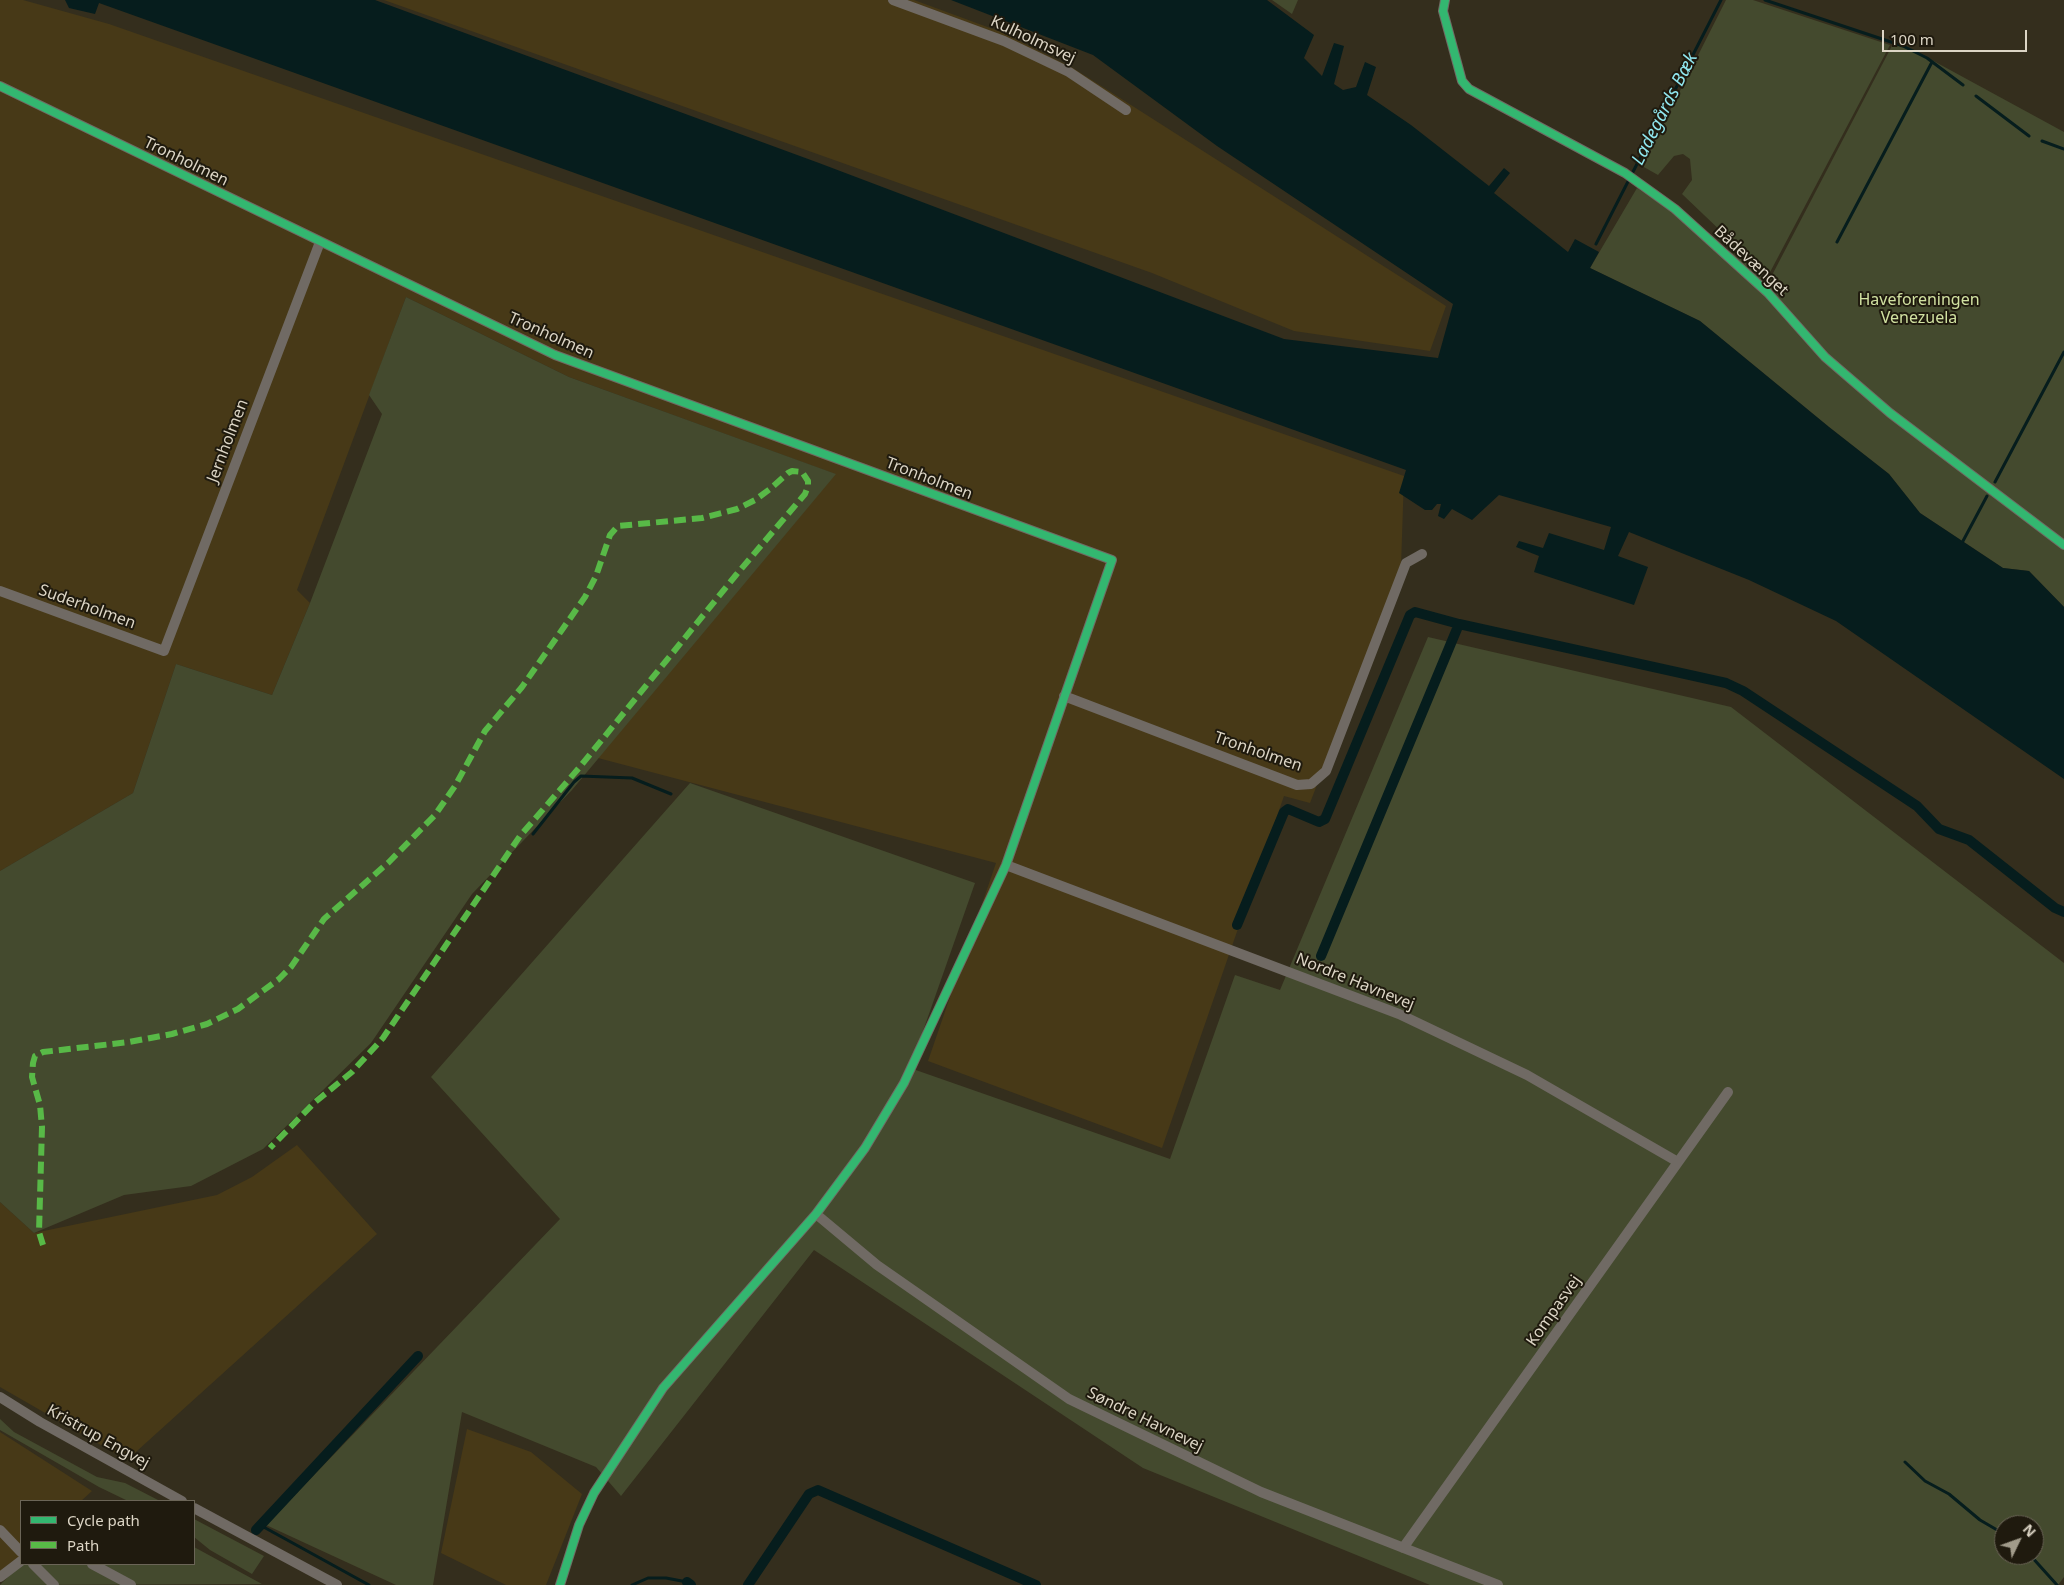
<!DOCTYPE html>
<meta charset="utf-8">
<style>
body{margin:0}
#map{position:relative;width:2064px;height:1585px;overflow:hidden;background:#342e1d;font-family:"Noto Sans",sans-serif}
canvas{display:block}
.legend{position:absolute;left:20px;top:1500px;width:175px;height:65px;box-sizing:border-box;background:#1f1a0e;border:1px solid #6b6557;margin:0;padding:6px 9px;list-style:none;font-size:15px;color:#dcd5c5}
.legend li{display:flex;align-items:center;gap:10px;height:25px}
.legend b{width:25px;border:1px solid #6b6557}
.north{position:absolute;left:1994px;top:1515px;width:50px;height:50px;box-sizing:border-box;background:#1f1a0e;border:1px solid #6b6557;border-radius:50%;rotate:48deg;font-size:14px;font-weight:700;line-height:20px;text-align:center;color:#dcd5c5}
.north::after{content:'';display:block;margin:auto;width:18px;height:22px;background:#a19b8a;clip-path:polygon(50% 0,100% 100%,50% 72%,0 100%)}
.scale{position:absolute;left:1882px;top:30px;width:145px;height:22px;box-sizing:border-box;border:2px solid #dcd5c5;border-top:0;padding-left:6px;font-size:15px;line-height:18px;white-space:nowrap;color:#dcd5c5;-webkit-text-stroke:4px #1f1a0e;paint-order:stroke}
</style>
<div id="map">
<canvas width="2064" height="1585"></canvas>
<ul class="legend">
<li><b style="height:6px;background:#33b770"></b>Cycle path</li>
<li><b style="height:6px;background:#58b947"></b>Path</li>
</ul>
<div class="north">N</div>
<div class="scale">100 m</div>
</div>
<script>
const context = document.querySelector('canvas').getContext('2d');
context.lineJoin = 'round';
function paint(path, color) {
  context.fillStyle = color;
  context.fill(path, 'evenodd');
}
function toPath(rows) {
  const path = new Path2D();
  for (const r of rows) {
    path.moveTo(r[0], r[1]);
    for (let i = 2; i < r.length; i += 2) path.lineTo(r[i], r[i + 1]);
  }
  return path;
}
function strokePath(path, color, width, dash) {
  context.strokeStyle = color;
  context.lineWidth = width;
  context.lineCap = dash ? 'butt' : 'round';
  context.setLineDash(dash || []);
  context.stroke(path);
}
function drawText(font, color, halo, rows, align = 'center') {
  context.font = font + ' "Noto Sans",sans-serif';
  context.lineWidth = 4;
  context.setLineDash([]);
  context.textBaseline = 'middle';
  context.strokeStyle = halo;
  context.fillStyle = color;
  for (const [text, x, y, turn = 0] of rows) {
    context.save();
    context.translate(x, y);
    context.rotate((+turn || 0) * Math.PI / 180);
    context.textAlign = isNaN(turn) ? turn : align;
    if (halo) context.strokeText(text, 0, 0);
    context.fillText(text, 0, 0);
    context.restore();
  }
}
const built = toPath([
 [0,0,23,0,109,24,1404,476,1401,567,1310,803,1284,796,1162,1148,928,1061,996,863,598,758,835,474,569,377,406,297,297,590,310,603,272,695,176,664,133,793,0,871],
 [384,0,914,0,1001,32,1073,68,1446,306,1430,351,1294,331,1152,273],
 [297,1145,377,1234,127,1460,0,1387,0,1202,34,1233,217,1195,252,1177],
 [467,1429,531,1452,582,1494,546,1585,506,1585,441,1553],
 [0,1432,92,1491,81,1501,21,1501,21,1556,0,1575]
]);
const green = toPath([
 [1272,0,1298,0,1292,14],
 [1726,0,1753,0,1890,45,1768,276,1682,194,1692,180,1690,159,1683,154,1674,156,1658,175,1642,166],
 [1895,40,2064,132,2064,607,2029,571,2003,568,1920,513,1889,474,1829,427,1700,321,1590,268,1637,188,1770,279],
 [406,297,569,377,836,474,572,790,472,894,371,1043,263,1149,191,1186,124,1195,34,1233,0,1202,0,871,133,793,176,664,272,695,310,603,382,414,369,395],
 [1428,637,1731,707,2064,963,2064,1577,2058,1585,1430,1585,1143,1468,814,1250,621,1496,596,1467,462,1412,433,1585,396,1585,266,1525,560,1219,431,1077,690,783,975,883,910,1068,1170,1159,1235,975,1280,990],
 [2004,1525,2034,1525,2034,1555,2004,1555],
 [0,1419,14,1432,97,1477,125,1483,160,1501,128,1501,99,1487,0,1430],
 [194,1519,264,1556,252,1574,210,1550,194,1537],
 [194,1547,262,1584,0,1585,21,1564,194,1564]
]);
const water = toPath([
 [65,0,375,0,819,163,1284,339,1438,358,1453,304,1217,146,1093,55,951,0,1267,0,1314,35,1304,58,1322,76,1334,43,1344,46,1334,84,1343,90,1356,87,1365,62,1376,67,1367,95,1411,125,1489,186,1504,168,1510,173,1494,193,1568,252,1575,239,1599,252,1590,268,1700,321,1829,427,1889,474,1920,513,2003,568,2029,571,2064,607,2064,779,1836,621,1749,580,1629,532,1618,556,1648,567,1634,605,1534,572,1539,556,1516,547,1519,541,1543,548,1549,533,1604,550,1611,527,1499,495,1472,520,1452,509,1444,519,1438,516,1441,504,1437,504,1432,510,1425,510,1399,493,1406,470,99,3,95,14,69,8]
]);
const stream = toPath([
 [1765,0,1903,46,1927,58,1963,85],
 [1976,96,2029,136],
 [2042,141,2064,149],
 [1837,242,1932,62],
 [1596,244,1721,0],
 [1995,482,2064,352],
 [1963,541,1987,496],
 [533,834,574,782,581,776,632,778,671,794],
 [1905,1462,1925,1481,1949,1494,1980,1520,2004,1534],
 [260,1525,369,1585],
 [2030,1555,2057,1585],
 [632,1585,648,1578,666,1578,687,1582]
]);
const canal = toPath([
 [1237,925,1284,812,1288,809,1319,822,1325,819,1410,615,1415,612,1459,624,1726,683,1743,691,1917,806,1939,829,1969,840,2055,908,2064,912],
 [1321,956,1459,624],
 [256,1530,418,1356],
 [687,1582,691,1585],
 [748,1585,809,1494,818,1490,1036,1585]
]);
const minor = toPath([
 [893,0,1004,41,1069,72,1126,110],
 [1445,0,1443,11,1462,81,1469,89,1625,173,1675,209,1768,293,1825,357,1890,413,2064,545],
 [0,86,555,355,1112,560,1006,865,904,1083,865,1148,816,1214,663,1388,594,1493,579,1525,560,1585],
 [0,591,164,651,320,242],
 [1064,696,1297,785,1311,784,1326,771,1406,563,1422,554],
 [1006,865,1399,1014,1527,1075,1678,1162],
 [816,1214,877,1265,1069,1399,1261,1492,1498,1585],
 [0,1397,40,1422,182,1501],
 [194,1508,337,1585],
 [0,1530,21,1552],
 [1403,1548,1728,1092],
 [33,1564,54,1585],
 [92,1564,131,1585],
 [0,1577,21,1561]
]);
const quiet = toPath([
 [43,1245,39,1232,42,1127,40,1105,32,1077,33,1063,35,1056,43,1052,129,1042,172,1034,207,1024,238,1009,279,979,291,967,324,919,389,862,435,815,455,786,485,731,522,687,585,597,596,576,610,535,618,526,702,518,737,509,755,500,770,489,788,473,792,471,802,472,808,481,808,486,805,494,736,575,579,768,520,836,383,1038,352,1072,314,1103,270,1148]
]);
const cycleway = toPath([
 [1445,0,1443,11,1462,81,1469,89,1625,173,1675,209,1768,293,1825,357,1890,413,2064,545],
 [0,86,555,355,1112,560,1006,865,904,1083,865,1148,816,1214,663,1388,594,1493,579,1525,560,1585]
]);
const streetNames = [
 ["Kulholmsvej",1033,40,25],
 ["Tronholmen",186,162,26],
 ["Bådevænget",1751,261,43],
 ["Tronholmen",551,336,24],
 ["Jernholmen",228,441,-69],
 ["Tronholmen",929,479,21],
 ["Suderholmen",87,607,20],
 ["Tronholmen",1258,752,19],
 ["Nordre Havnevej",1355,982,22],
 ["Kompasvej",1554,1311,-55],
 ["Søndre Havnevej",1145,1420,26],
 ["Kristrup Engvej",98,1437,29]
];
const parkNames = [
 ["Haveforeningen",1919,300],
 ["Venezuela",1919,318]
];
const waterNames = [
 ["Ladegårds Bæk",1665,109,-63]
];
paint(built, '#473917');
paint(green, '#444a2e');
paint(water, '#061d1d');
strokePath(stream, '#061d1d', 3);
strokePath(canal, '#061d1d', 10);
strokePath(minor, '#706a64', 10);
strokePath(quiet, '#58b947', 6, [12, 6]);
strokePath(cycleway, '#33b770', 8);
drawText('16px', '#dcd5c5', '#1f1a0e', streetNames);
drawText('16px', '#d1e1a1', '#1f1a0e', parkNames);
drawText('italic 18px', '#91e8f0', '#1f1a0e', waterNames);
</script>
